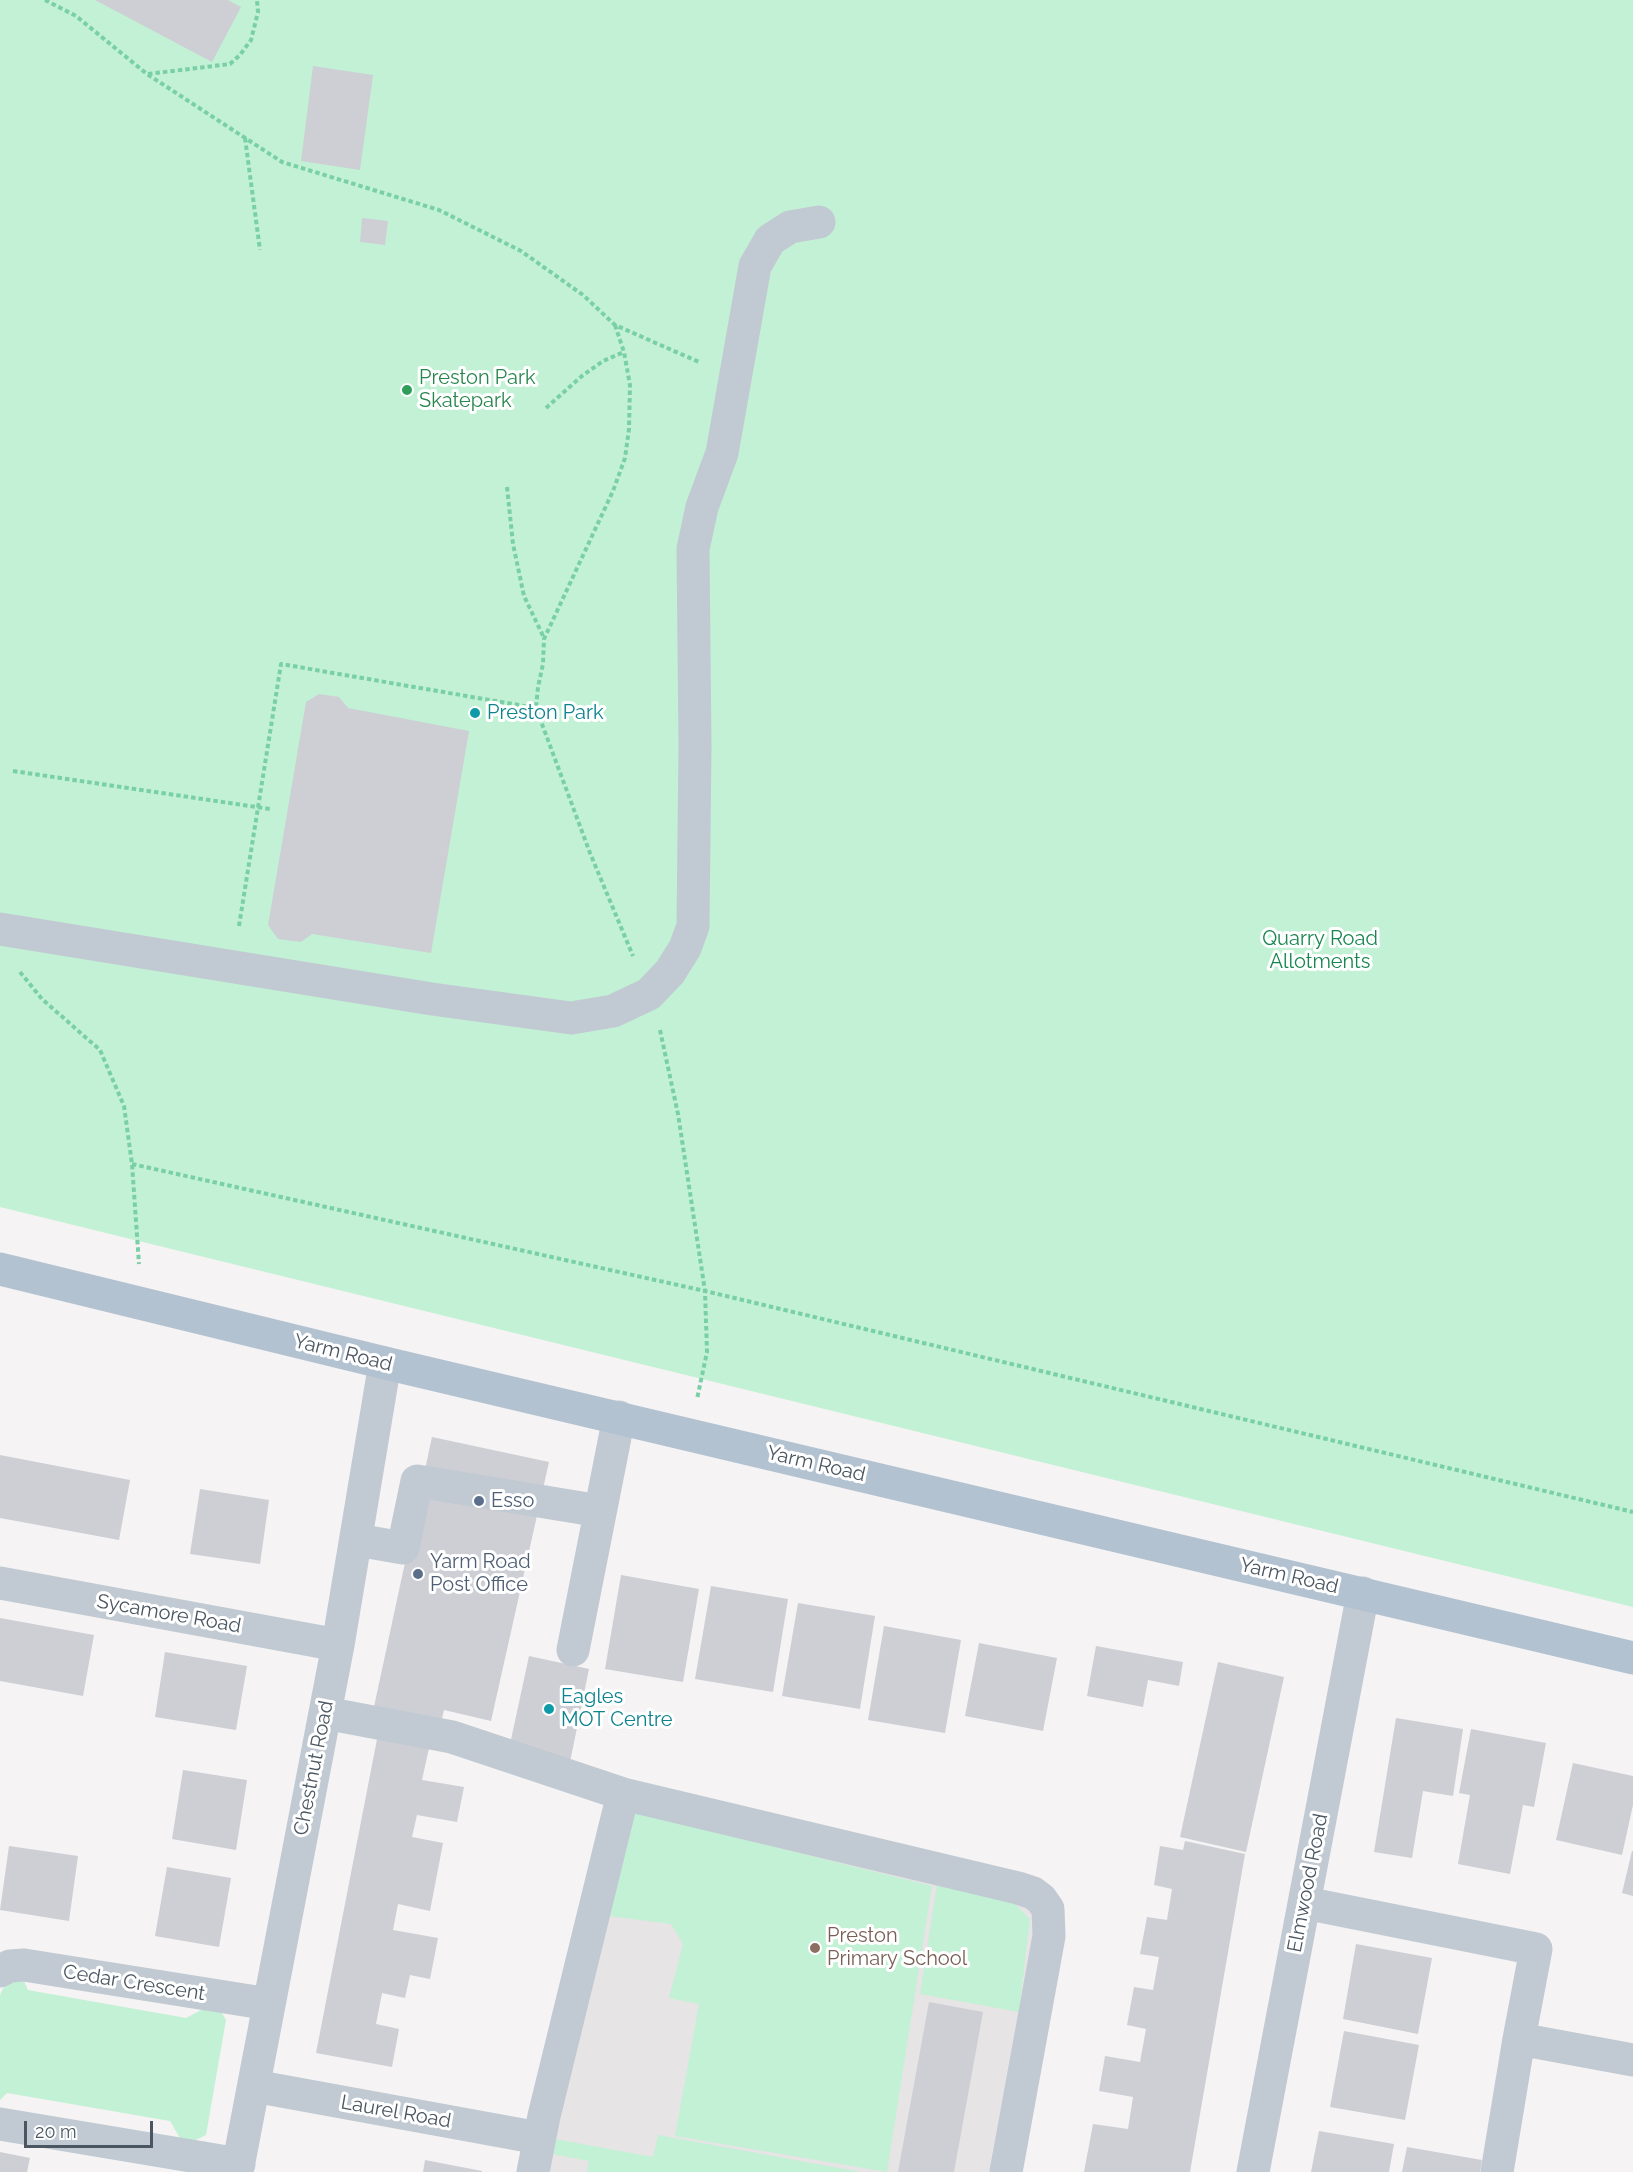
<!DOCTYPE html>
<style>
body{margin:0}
#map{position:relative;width:1633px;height:2172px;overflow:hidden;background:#f5f3f3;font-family:Raleway,sans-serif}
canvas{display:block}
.scale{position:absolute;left:24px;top:2121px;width:129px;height:27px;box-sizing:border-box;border:3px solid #4a5661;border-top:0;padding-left:8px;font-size:18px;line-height:21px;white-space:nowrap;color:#4a5661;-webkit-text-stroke:4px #fff;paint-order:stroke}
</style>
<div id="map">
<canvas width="1633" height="2172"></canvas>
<div class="scale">20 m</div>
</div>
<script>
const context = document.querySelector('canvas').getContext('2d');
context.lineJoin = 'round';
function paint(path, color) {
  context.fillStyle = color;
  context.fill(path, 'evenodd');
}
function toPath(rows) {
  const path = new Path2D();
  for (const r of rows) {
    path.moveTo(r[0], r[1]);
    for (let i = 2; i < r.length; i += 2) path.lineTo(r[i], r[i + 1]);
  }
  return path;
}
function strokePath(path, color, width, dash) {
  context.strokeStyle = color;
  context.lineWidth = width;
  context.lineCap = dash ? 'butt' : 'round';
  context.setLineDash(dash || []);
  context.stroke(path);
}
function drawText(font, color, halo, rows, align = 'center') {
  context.font = font + ' Raleway,sans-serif';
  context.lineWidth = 6;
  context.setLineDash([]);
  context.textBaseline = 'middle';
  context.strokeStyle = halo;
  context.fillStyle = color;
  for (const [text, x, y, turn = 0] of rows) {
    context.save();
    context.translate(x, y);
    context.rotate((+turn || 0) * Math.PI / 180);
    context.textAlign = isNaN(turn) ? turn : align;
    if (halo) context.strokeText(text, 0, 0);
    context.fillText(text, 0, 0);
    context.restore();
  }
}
const education = toPath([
 [630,1807,1045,1905,998,2172,538,2172]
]);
const green = toPath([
 [0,0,1633,0,1633,1607,0,1207],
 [634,1812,932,1886,887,2172,675,2136,699,2004,669,1998,683,1944,671,1924,609,1916],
 [937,1884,1013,1902,1030,1919,1019,2012,920,1994],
 [24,1981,28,1990,186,2018,205,2008,222,2013,226,2020,206,2135,196,2140,181,2140,170,2121,7,2093,0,2100,0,1995,3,1988,14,1982],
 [658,2135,861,2172,587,2172,589,2161,552,2154,555,2139,653,2157]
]);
const building = toPath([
 [95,0,228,0,241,7,212,62],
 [313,66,373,75,360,170,301,161],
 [362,218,388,221,385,245,360,242],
 [319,694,339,697,348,708,469,731,431,953,312,934,301,942,278,939,268,925,306,702],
 [432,1437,549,1462,491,1721,444,1710,439,1731,372,1716],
 [0,1455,130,1480,119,1540,0,1518],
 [200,1489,269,1500,260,1564,190,1554],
 [621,1575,699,1589,683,1682,605,1669],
 [711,1586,788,1599,773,1692,695,1679],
 [798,1603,875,1616,860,1709,782,1696],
 [0,1618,94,1635,83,1696,0,1681],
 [884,1626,961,1640,945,1733,868,1720],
 [979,1643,1057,1658,1043,1731,965,1716],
 [1096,1646,1183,1662,1179,1686,1148,1680,1143,1707,1087,1696],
 [165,1652,247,1666,236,1730,155,1717],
 [529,1656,589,1669,570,1762,509,1749],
 [1218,1662,1284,1677,1246,1852,1180,1837],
 [1396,1718,1463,1729,1453,1796,1423,1791,1412,1858,1374,1852],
 [379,1729,431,1739,422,1780,464,1787,457,1822,417,1815,412,1837,443,1843,430,1911,398,1904,393,1930,438,1938,430,1979,410,1975,405,1998,382,1993,376,2024,399,2029,392,2067,316,2053],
 [1471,1729,1546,1743,1534,1807,1523,1805,1510,1874,1458,1864,1470,1795,1459,1793],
 [1573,1763,1633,1776,1633,1805,1622,1855,1556,1840],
 [183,1770,247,1780,236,1850,172,1839],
 [1185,1841,1245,1854,1190,2172,1084,2172,1093,2124,1128,2129,1133,2097,1099,2091,1105,2056,1140,2062,1146,2029,1127,2025,1134,1987,1153,1990,1159,1957,1140,1954,1147,1917,1167,1920,1172,1889,1154,1885,1160,1846,1183,1850],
 [9,1846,78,1856,69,1921,0,1910],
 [1632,1851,1633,1851,1633,1896,1622,1893],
 [167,1867,231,1878,219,1947,155,1936],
 [1356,1944,1432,1958,1418,2034,1343,2019],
 [929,2002,983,2012,954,2172,898,2172],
 [1344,2031,1419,2045,1405,2120,1330,2107],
 [1319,2131,1394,2144,1389,2172,1311,2172],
 [1407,2147,1482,2160,1480,2172,1402,2172],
 [0,2152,30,2158,27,2172,0,2172],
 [425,2160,482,2171,482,2172,423,2172]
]);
const path = toPath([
 [45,0,76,16,147,74,282,162,439,210,521,251,583,295,615,325,699,362],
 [148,74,230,64,240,55,251,40,258,12,257,0],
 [245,138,260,250],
 [615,325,624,352,630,385,629,429,625,458,613,491,544,639,543,664,538,687,536,708,590,853,633,956],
 [546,408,582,376,603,361,624,352],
 [507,487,513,544,524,596,544,638],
 [13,771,270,809],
 [239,926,281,664,536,708],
 [20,972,42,999,100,1050,124,1106,132,1164,139,1264],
 [660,1030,678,1114,705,1291,707,1352,697,1399],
 [132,1164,705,1291,1633,1512]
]);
const minor = toPath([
 [0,929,432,999,571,1018,613,1011,649,994,670,972,685,948,693,926,695,746,693,549,702,507,722,453,755,266,770,240,790,227,819,222],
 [357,1540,403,1548,417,1481,600,1511],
 [0,1583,338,1645],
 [573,1650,619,1417],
 [325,1713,452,1737,623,1794],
 [1305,1903,1536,1949,1519,2039],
 [0,1971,10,1966,24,1965,269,2004],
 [254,2086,539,2138],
 [0,2124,239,2164],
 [237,2172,338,1645,385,1363],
 [533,2172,544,2116,623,1794,1018,1888,1033,1893,1041,1899,1048,1909,1049,1936,1006,2172],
 [1253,2172,1363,1593],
 [1497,2172,1519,2039,1633,2060]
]);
const major = toPath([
 [0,1269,385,1363,1633,1658]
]);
const markers = [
 [407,390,6,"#2e9e5b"],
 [475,713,6,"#0f9aa8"],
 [479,1501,6,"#5c6f8a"],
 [418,1574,6,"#5c6f8a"],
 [549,1709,6,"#0f9aa8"],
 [815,1948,6,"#8d6e63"]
];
const leisureNames = [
 ["Preston Park",419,378],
 ["Skatepark",419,401]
];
const cultureNames = [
 ["Preston Park",487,713],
 ["Eagles",561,1697],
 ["MOT Centre",561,1720]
];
const parkNames = [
 ["Quarry Road",1320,939],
 ["Allotments",1320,962]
];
const streetNames = [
 ["Yarm Road",343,1353,14],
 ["Yarm Road",816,1464,13],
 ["Yarm Road",1289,1576,13],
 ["Sycamore Road",169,1614,10],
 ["Chestnut Road",314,1768,-79],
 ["Elmwood Road",1308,1883,-79],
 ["Cedar Crescent",134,1983,9],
 ["Laurel Road",396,2112,10]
];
const serviceNames = [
 ["Esso",491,1501],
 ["Yarm Road",430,1562],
 ["Post Office",430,1585]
];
const educationNames = [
 ["Preston",827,1936],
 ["Primary School",827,1959]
];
paint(education, '#e6e4e5');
paint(green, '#c3f1d5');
paint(building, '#cdcfd5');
strokePath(path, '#7ad0a6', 4, [4.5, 3]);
strokePath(minor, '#c1cad2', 33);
strokePath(major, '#b3c2d1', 33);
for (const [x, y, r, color] of markers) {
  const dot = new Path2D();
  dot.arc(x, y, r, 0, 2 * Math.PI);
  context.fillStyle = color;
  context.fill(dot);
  strokePath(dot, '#fff', 2);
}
drawText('20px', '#27864d', '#fff', leisureNames, 'left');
drawText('20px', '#0d838f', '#fff', cultureNames, 'left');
drawText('20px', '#17864f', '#fff', parkNames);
drawText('20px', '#4a5661', '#fff', streetNames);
drawText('20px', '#4e5e75', '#fff', serviceNames, 'left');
drawText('20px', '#785e54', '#fff', educationNames, 'left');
</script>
